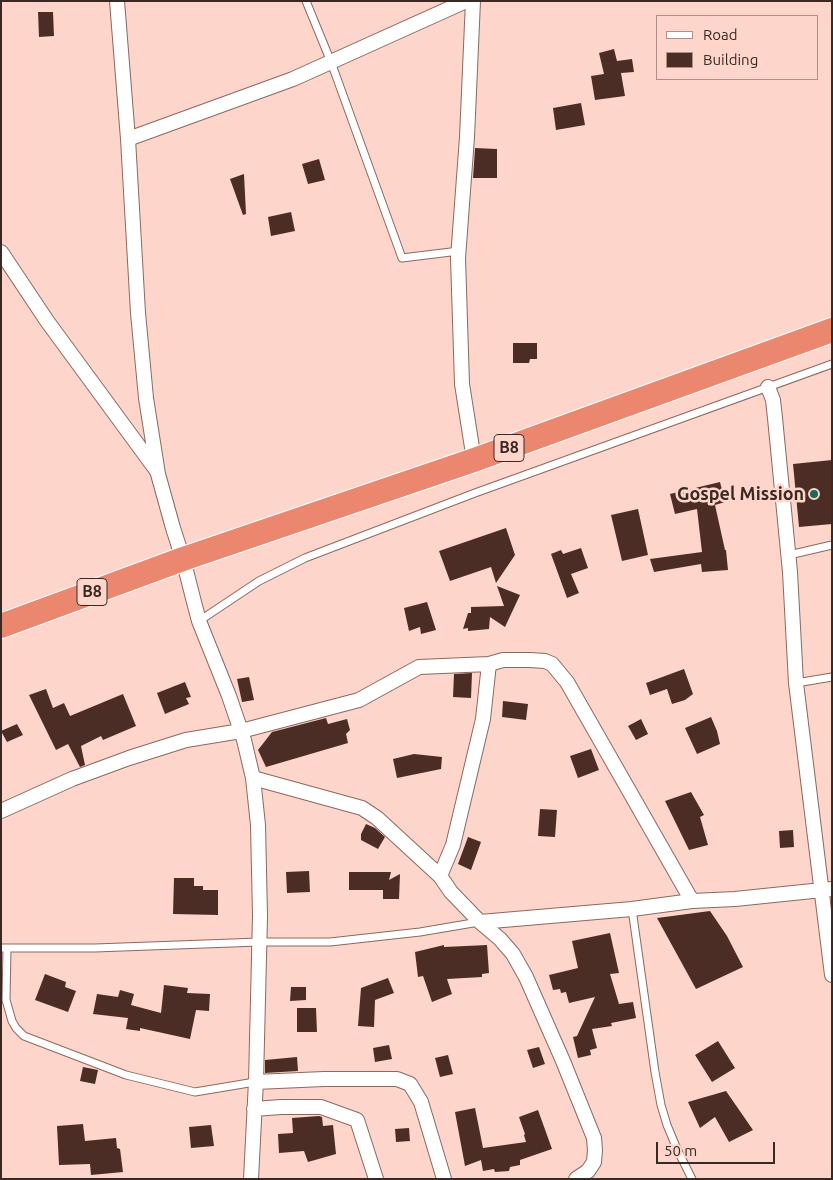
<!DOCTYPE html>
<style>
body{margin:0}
#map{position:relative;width:833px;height:1180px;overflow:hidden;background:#fed5ca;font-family:Ubuntu,sans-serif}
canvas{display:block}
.frame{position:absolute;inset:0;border:2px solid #382925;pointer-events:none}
.legend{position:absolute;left:656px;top:15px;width:162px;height:65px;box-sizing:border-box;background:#fed5ca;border:1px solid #af9088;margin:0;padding:6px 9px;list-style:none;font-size:15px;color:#382925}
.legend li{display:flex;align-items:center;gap:10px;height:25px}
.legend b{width:25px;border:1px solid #af9088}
.scale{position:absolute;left:656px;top:1142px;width:119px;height:22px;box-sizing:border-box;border:2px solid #382925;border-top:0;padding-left:6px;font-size:15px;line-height:18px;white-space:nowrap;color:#382925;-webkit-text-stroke:4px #fed5ca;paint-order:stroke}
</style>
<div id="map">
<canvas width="833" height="1180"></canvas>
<div class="frame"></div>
<ul class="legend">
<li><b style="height:6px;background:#fff"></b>Road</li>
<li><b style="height:14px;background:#4c2d25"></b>Building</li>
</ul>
<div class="scale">50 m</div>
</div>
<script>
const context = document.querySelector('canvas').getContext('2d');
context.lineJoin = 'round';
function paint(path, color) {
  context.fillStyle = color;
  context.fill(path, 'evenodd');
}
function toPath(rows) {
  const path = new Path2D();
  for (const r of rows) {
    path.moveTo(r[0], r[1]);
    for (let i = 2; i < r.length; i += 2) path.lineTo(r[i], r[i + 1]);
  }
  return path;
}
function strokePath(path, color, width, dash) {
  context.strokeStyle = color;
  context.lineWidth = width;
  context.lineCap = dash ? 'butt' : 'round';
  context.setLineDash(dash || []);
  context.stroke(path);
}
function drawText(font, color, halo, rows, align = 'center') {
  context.font = font + ' Ubuntu,sans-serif';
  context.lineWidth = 5;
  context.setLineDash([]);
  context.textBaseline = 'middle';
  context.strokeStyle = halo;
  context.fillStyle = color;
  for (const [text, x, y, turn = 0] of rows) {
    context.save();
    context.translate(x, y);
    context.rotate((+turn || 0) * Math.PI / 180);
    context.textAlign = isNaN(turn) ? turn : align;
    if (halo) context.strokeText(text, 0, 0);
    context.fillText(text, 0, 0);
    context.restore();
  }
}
const building = toPath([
 [38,12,53,12,54,36,39,37],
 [614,49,617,61,632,59,634,72,621,73,625,96,595,100,591,76,604,74,599,53],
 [581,103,585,125,556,130,553,108],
 [475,148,497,149,497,178,473,178],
 [319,159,325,180,308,184,302,164],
 [244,174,246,214,243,215,230,179],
 [291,212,295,231,271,236,268,217],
 [513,343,537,343,537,359,530,359,529,363,513,363],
 [832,460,832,524,799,527,793,464],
 [720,482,725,502,715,505,725,550,726,550,728,570,702,572,701,564,654,572,650,559,702,552,697,509,675,514,670,494],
 [638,509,648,555,622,561,611,515],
 [506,528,515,555,496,583,491,567,450,581,439,551],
 [581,548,588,568,571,574,579,593,567,598,551,554,561,550,563,554],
 [497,586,520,595,505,627,490,617,489,629,468,631,468,628,463,629,468,613,471,613,471,607,504,606],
 [427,602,436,630,421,634,420,627,409,631,404,608],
 [684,669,693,694,685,700,672,704,667,689,650,695,646,683],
 [472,673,471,698,453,697,454,674],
 [249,677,254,700,242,702,237,679],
 [185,682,191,697,186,698,189,704,165,714,157,693],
 [46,689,53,708,64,703,70,716,123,694,136,726,103,740,101,736,81,746,85,765,80,767,68,744,56,750,29,695],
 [503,701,528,704,526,720,502,717],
 [711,717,717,731,720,744,697,754,685,728],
 [326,718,328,724,347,719,350,730,346,734,348,743,266,767,258,750,272,732],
 [641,719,648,734,636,740,628,726],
 [17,724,23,735,7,742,1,731],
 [591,749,599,770,578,778,570,756],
 [414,754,442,757,441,769,397,778,393,759],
 [691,792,704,815,700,817,708,845,689,850,665,801],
 [540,809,557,810,555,837,538,836],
 [366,824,375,828,385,837,378,849,361,840,361,834],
 [793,830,794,847,780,848,779,831],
 [468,837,481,842,471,870,458,864],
 [309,871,310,892,287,893,286,872],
 [349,872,391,872,389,880,400,874,399,899,383,899,383,890,349,890],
 [174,878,194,878,194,886,203,886,203,890,218,890,218,915,173,914],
 [710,911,727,936,743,967,696,989,657,918],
 [610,933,619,973,610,974,619,1004,633,1002,636,1018,611,1023,612,1026,592,1029,597,1048,590,1050,591,1055,578,1058,573,1037,577,1036,595,997,569,1003,566,992,561,993,560,989,553,990,549,975,578,968,572,941],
 [444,945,444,947,487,945,489,973,482,974,482,977,447,979,452,994,432,1002,423,976,418,977,415,952],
 [45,974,66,982,65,987,76,991,68,1012,35,1000],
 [388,978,394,993,375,1000,374,1027,358,1026,361,988],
 [164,985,188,988,187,993,210,994,209,1011,196,1010,190,1039,140,1028,140,1031,126,1029,128,1018,93,1014,97,994,118,997,120,990,134,994,131,1005,161,1013],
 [291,987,306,987,306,1000,290,1001],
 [297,1008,316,1008,317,1032,297,1032],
 [718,1041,735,1068,712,1082,695,1055],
 [389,1045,392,1059,375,1062,373,1048],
 [539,1047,545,1064,533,1068,527,1050],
 [448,1055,453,1074,440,1077,435,1058],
 [297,1057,298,1071,265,1073,265,1060],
 [83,1067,98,1070,95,1084,80,1081],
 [726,1091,753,1130,729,1142,715,1117,700,1128,688,1102],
 [475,1108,483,1148,526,1142,524,1135,525,1134,519,1117,538,1110,552,1149,520,1160,520,1165,510,1167,509,1171,495,1172,494,1169,483,1171,481,1160,465,1166,455,1112],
 [319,1116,322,1117,323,1126,333,1125,336,1154,308,1162,304,1151,279,1153,278,1134,293,1133,292,1118],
 [83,1124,85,1141,116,1138,117,1148,120,1149,123,1172,91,1175,90,1164,59,1165,57,1126],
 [211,1125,214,1146,191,1148,189,1127],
 [409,1128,410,1141,396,1142,395,1129]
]);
const lane = toPath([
 [306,1,331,62,402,258,459,251],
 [789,555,832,545],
 [199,621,259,581,305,558,475,493,832,364],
 [796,683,832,677],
 [632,909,655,1072,661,1105,667,1125,677,1149,692,1179],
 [1,948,95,948,259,942,330,942,420,932,479,922],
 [7,948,6,1000,12,1021,16,1028,24,1036,126,1075,195,1092,255,1082]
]);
const street = toPath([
 [117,1,128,139,138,313,146,398,158,474,173,528,183,559,194,602,199,621,229,696,244,740,253,778,258,825,260,916,256,1081,251,1179],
 [473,1,467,137,458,258,462,384,474,460],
 [128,139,293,79,466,1],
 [1,252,47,321,157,471],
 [768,387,773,400,775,418,790,572,796,683,832,975],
 [253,778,362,808,377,818,440,876,451,892,480,922,632,909,692,901,735,899,832,889],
 [1,811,72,779,129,758,186,740,241,731,359,700,419,667,489,664],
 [440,876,453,845,483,719,489,664,503,660,530,660,545,661,552,664,567,682,692,901],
 [480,922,500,939,513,954,526,977,563,1061,594,1138,595,1150,594,1162,588,1171,576,1179],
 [255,1082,324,1079,397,1079,410,1084,421,1102,444,1179],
 [254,1109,281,1107,321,1107,357,1120,376,1179]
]);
const highway = toPath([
 [1,626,183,559,474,460,832,330]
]);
const markers = [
 [814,494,5,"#1d675f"]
];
const shields = [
 [509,448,30],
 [92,592,30]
];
const shieldNames = [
 ["B8",509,448],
 ["B8",92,592]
];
const poiNames = [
 ["Gospel Mission",804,494]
];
paint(building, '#4c2d25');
strokePath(lane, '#8c685f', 9);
strokePath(street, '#8c685f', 16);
strokePath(highway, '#fff', 26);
strokePath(lane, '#fff', 7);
strokePath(street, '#fff', 14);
strokePath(highway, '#ea876e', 24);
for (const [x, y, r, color] of markers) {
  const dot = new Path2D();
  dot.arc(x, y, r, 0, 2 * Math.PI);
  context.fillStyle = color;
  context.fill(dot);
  strokePath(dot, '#fed5ca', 2);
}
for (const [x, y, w] of shields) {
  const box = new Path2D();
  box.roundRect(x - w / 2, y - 13.5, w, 27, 4);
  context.fillStyle = '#fed5ca';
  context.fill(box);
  strokePath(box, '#382925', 1);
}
drawText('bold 16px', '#382925', null, shieldNames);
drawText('bold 18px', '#382925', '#fed5ca', poiNames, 'right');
</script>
